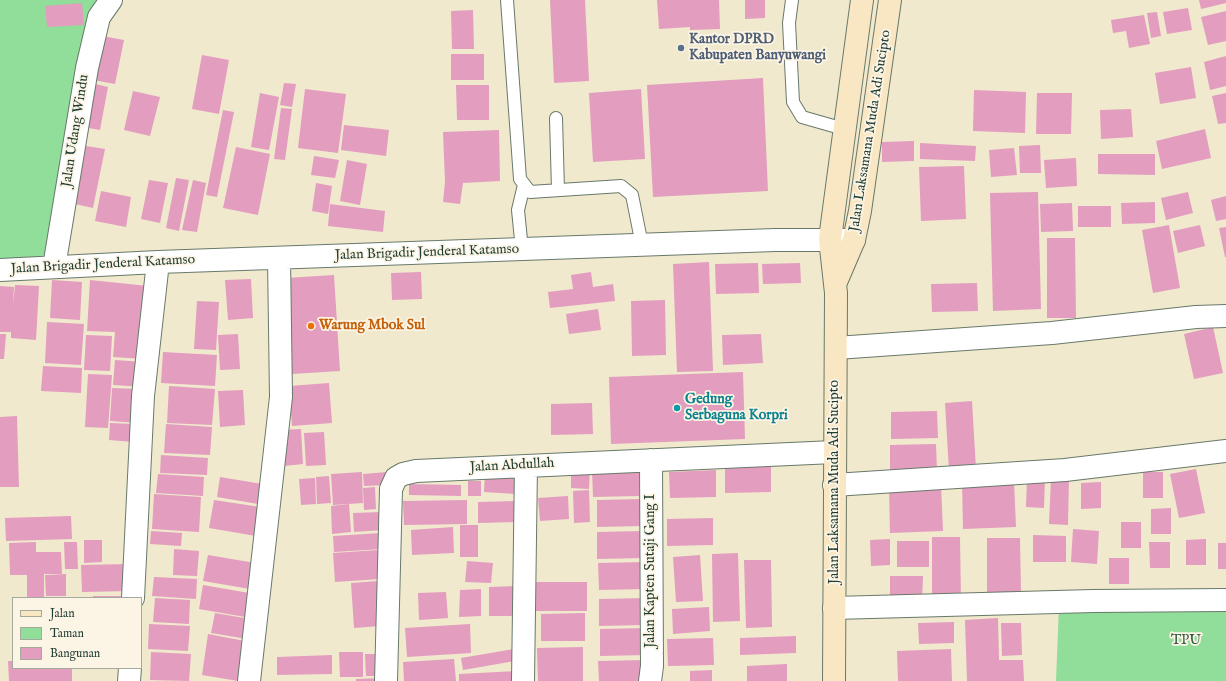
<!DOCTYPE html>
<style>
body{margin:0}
#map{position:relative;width:1226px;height:681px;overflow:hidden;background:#f0e9cd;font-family:"IM FELL English",serif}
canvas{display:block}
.legend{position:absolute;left:12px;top:597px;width:130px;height:72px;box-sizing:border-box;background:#fcf5e5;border:1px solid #a4ab9e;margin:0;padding:5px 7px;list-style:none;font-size:12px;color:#1f3d34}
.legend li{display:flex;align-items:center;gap:8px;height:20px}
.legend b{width:20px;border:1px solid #a4ab9e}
</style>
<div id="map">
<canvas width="1226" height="681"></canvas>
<ul class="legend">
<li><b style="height:5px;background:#f9e7c3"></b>Jalan</li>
<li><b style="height:11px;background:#91dd9a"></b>Taman</li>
<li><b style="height:11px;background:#e39dbf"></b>Bangunan</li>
</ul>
</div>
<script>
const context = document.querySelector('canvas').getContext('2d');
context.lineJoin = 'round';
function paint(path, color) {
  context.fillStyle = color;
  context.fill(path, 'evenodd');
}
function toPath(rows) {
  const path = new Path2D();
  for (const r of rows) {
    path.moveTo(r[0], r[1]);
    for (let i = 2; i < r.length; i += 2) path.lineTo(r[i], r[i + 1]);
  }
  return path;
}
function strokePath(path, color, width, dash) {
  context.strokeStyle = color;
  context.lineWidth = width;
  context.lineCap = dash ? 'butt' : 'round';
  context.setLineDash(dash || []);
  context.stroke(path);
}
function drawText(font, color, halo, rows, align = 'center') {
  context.font = font + ' "IM FELL English",serif';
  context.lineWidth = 3.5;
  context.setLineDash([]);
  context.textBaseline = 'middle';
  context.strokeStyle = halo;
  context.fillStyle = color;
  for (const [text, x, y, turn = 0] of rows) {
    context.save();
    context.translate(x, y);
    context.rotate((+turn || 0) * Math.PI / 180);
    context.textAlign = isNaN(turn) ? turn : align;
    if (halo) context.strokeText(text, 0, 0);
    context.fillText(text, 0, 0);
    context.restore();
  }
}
const green = toPath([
 [0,0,109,0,47,267,0,270],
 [1226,600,1226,681,1056,681,1059,606]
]);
const building = toPath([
 [550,0,585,0,589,81,554,83],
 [657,0,719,0,720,29,690,30,690,27,659,29],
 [745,0,765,0,765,18,745,19],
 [1199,0,1226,0,1226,3,1201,9],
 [82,3,84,25,47,27,45,6],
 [1188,8,1192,30,1167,34,1163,12],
 [473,10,474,49,452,49,451,11],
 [1226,11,1226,41,1208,45,1201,17],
 [1157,12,1161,36,1151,38,1147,13],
 [1144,15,1150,44,1129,48,1126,31,1113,33,1111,20],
 [102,36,124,40,115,84,93,80],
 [451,54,484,54,484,80,451,80],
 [202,55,229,60,219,114,192,109],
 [1226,56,1226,86,1210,90,1204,62],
 [1191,67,1196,98,1160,104,1155,73],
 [763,78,768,191,653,197,647,85],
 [91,83,108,87,100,130,83,127],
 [284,83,296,84,292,107,280,105],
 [456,85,489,85,489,120,457,120],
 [305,89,346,94,338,153,298,148],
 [641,89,645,159,593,162,589,93],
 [974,90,1026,92,1025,133,973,131],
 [133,91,160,97,150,136,124,130],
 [260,93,279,97,269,150,251,147],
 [1037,93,1072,93,1071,134,1036,134],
 [1226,93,1226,123,1218,124,1212,96],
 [281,108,292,109,285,160,274,159],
 [1131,109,1133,137,1101,139,1100,110],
 [223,110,234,112,217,197,206,195],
 [344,125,389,130,386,156,341,150],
 [1205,129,1211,158,1162,169,1156,141],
 [499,130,500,181,463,183,460,204,443,202,445,182,443,132],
 [914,141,914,161,882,162,882,142],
 [920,143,976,146,975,161,920,159],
 [1040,145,1041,173,1020,173,1019,146],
 [86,146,105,149,93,208,75,204],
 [236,147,270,154,258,215,223,208],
 [1014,148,1017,175,991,177,989,150],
 [1098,154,1155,154,1155,175,1098,174],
 [314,156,339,160,335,178,311,175],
 [1076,158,1077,186,1046,188,1044,160],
 [347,160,367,164,360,205,340,201],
 [964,166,966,219,921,221,919,167],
 [176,178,189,180,179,231,166,228],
 [149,180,168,183,160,223,141,219],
 [193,180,206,183,197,232,182,230],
 [316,183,332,186,328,214,312,211],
 [101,191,131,197,126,227,95,221],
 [1038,192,1041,309,993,311,990,193],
 [1188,192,1193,213,1166,220,1161,198],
 [1226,196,1226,219,1216,221,1211,200],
 [1155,202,1155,223,1122,224,1121,203],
 [1072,203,1073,231,1041,232,1040,204],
 [330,204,385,211,383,232,328,226],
 [1078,206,1111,206,1111,227,1078,227],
 [1169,225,1180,288,1153,293,1142,230],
 [1200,225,1205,246,1178,253,1173,231],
 [1226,227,1226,257,1225,257,1219,228],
 [1047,238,1075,238,1076,318,1047,318],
 [709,262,713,371,677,372,673,264],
 [758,263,759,293,716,294,715,264],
 [800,263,801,283,763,284,762,264],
 [421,272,422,299,392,300,391,273],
 [591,272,593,287,613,284,615,301,550,308,548,292,573,289,571,275],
 [334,275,340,371,292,374,286,278],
 [251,279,253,318,228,320,225,280],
 [52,280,82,282,80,320,50,318],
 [90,280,148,286,143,359,113,357,115,332,87,331],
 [977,283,978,311,932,312,931,284],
 [15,285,39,286,36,340,11,338,11,332,0,332,0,286,14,287,13,305],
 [665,300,666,355,632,356,631,301],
 [197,301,219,302,216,350,194,349],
 [598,309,601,330,569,334,566,314],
 [47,322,84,324,81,365,45,363],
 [1213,327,1223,373,1194,379,1184,334],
 [0,334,6,334,4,359,0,359],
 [238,334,240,369,220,370,218,335],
 [761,334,763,363,723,365,722,335],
 [86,335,112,336,110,371,84,370],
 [163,352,217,355,215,386,161,383],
 [115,360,144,362,143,387,113,385],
 [43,366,82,368,81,393,41,391],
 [743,372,745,439,611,444,609,377],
 [88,374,112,375,108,428,85,427],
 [329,383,332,423,292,426,289,386],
 [169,386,215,389,212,425,167,423],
 [112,388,140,389,138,423,110,421],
 [243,390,245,425,220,427,218,391],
 [972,401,976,469,949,471,945,403],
 [592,403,593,434,551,435,551,404],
 [937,411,938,438,891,439,891,412],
 [17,416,19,487,0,487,0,417],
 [110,423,135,424,134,442,109,440],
 [166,424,212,427,210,455,164,453],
 [301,429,303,464,284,466,281,430],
 [324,432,326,465,306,466,304,433],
 [936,444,937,471,890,473,890,445],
 [161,455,208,458,207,475,160,473],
 [771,465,771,492,725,493,725,466],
 [571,467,590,467,589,489,571,488],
 [639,469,639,496,593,497,592,470],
 [1196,469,1205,513,1179,518,1170,474],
 [716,470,716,497,670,498,669,472],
 [362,472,363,503,333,505,331,474],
 [387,472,387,485,364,486,363,474],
 [485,472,517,475,516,494,484,492],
 [1143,472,1163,472,1163,498,1143,498],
 [158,474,204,477,203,496,156,493],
 [329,476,331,503,317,504,316,477],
 [220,477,268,485,264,505,217,497],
 [315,478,316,504,301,505,299,479],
 [1027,478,1045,478,1044,508,1026,507],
 [1051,478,1069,478,1068,525,1049,524],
 [468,481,481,481,481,496,468,496],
 [1014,481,1016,527,963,529,962,483],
 [1101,482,1101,508,1081,509,1081,483],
 [409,484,461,485,461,496,409,495],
 [941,485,943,531,890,533,889,488],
 [375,487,376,509,364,510,363,488],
 [589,490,590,522,574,523,573,491],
 [154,494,201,497,199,532,152,529],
 [568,496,569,519,540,521,538,498],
 [643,499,643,526,597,527,597,500],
 [214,500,267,508,262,537,209,528],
 [467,500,467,524,404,525,403,501],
 [516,501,516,522,478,523,478,502],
 [349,504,351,532,332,534,331,506],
 [1171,508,1171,534,1151,534,1151,509],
 [382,512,383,530,354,532,353,513],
 [71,516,72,539,6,541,5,518],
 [713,518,713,545,667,546,667,519],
 [1121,522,1141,522,1141,548,1121,548],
 [460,525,478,525,478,557,460,557],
 [453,527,454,553,412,555,411,530],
 [1073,529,1099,531,1097,564,1071,562],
 [151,531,182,533,181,546,150,544],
 [643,531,644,558,597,559,597,532],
 [381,533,382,549,334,552,333,536],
 [1033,535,1066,536,1066,562,1033,562],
 [932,537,960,537,961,601,932,602],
 [987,538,1020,538,1021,593,987,594],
 [890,539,890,565,871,566,870,540],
 [1206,539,1206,565,1186,565,1186,540],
 [84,540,102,540,102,562,84,563],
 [897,541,929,541,929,567,897,567],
 [36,542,36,552,61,552,62,574,44,574,44,598,27,598,27,575,10,575,9,543],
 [64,542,77,542,78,569,65,569],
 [1149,542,1170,542,1170,568,1150,568],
 [1218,543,1226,543,1226,569,1218,569],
 [174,549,199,551,197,576,173,575],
 [378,550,380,579,335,582,333,553],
 [738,553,740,621,713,622,712,554],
 [208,555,261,564,256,590,203,581],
 [700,555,703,601,676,602,673,557],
 [1109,558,1129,558,1129,584,1109,584],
 [744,560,771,560,772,627,746,628],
 [467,561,493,563,491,583,465,582],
 [644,562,645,589,599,590,598,563],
 [130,564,131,591,82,592,81,565],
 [66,574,66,596,46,596,45,575],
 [890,576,923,576,922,603,890,603],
 [154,577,197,579,196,599,152,596],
 [378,581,380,626,354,628,351,583],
 [536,582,587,582,587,611,535,611],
 [203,585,255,594,251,618,199,609],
 [517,586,517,616,489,616,489,587],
 [481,589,481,616,459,617,460,590],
 [446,592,448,618,419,620,418,593],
 [93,596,127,596,127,598,93,598],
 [155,598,190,600,189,624,153,622],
 [645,598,646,625,599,626,599,599],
 [709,607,710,631,673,634,672,609],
 [215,613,250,619,247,639,211,633],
 [585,613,585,641,541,641,541,614],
 [998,618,999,660,1023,660,1024,681,967,681,965,620],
 [954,622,954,643,919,644,918,623],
 [1001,623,1021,623,1022,655,1002,656],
 [149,624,190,626,188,651,148,649],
 [470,624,471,653,407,657,405,628],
 [646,628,647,655,600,656,600,629],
 [208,634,245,641,238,681,202,675],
 [796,636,796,653,740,655,740,638],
 [713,638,714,665,668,666,667,639],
 [583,647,583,681,538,681,537,648],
 [514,649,515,661,463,670,461,658],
 [951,649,952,681,898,681,897,651],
 [151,652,191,654,189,681,150,680],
 [339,652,363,652,363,677,340,677],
 [365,654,382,654,383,676,366,676],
 [332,655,332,674,277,675,277,657],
 [454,659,456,681,404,681,403,662],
 [644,660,645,681,599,681,598,661],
 [8,661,13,661,13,668,72,668,72,681,9,681],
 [787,664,787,681,747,681,747,666],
 [712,670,712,681,690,681,690,671],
 [517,671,518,681,459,681,459,674],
 [383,678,383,681,356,681,356,679]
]);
const service = toPath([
 [507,0,520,179,530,192,621,186,632,195,642,245],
 [792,0,789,23,793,102,802,117,844,129],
 [556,118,558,190],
 [522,250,518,210,524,185]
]);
const minor = toPath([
 [54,267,87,68,99,17,111,0],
 [0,270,158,262,775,240,854,240],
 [836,348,1052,333,1196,317,1226,316],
 [834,485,1065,470,1226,451],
 [133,598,143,396,158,262],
 [834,608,1093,601,1226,600],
 [129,681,130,668],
 [249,681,281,397,279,258],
 [386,681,391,489,396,478,403,474,416,471,834,452],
 [523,681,526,466],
 [650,681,652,666,651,460]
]);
const secondary = toPath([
 [836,282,854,240,860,211,890,0],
 [834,681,836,293,830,239,862,0]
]);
const markers = [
 [681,48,4,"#5c6f8a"],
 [311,326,4,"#e8710a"],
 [677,408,4,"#0f9aa8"]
];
const serviceNames = [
 ["Kantor DPRD",689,40],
 ["Kabupaten Banyuwangi",689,56]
];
const streetNames = [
 ["Jalan Udang Windu",76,131,-81],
 ["Jalan Laksamana Muda Adi Sucipto",871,131,-81],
 ["Jalan Brigadir Jenderal Katamso",427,253,-2],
 ["Jalan Brigadir Jenderal Katamso",103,265,-3],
 ["Jalan Abdullah",512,466,-3],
 ["Jalan Laksamana Muda Adi Sucipto",835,482,-90],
 ["Jalan Kapten Sutaji Gang I",651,571,-90]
];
const foodNames = [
 ["Warung Mbok Sul",319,326]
];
const cultureNames = [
 ["Gedung",685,400],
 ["Serbaguna Korpri",685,416]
];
const parkNames = [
 ["TPU",1186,641]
];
paint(green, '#91dd9a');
paint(building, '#e39dbf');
strokePath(service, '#68796a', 14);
strokePath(minor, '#68796a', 24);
strokePath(secondary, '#68796a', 24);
strokePath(service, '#fff', 12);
strokePath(minor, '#fff', 22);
strokePath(secondary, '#f9e7c3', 22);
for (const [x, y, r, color] of markers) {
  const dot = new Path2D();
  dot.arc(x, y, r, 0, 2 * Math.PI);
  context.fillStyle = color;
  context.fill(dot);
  strokePath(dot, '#fcf5e5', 1.5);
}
drawText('bold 14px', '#4e5e75', '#fcf5e5', serviceNames, 'left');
drawText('14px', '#1f3d34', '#fcf5e5', streetNames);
drawText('bold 14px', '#c56008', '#fcf5e5', foodNames, 'left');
drawText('bold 14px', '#0d838f', '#fcf5e5', cultureNames, 'left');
drawText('14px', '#365d48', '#fcf5e5', parkNames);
</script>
